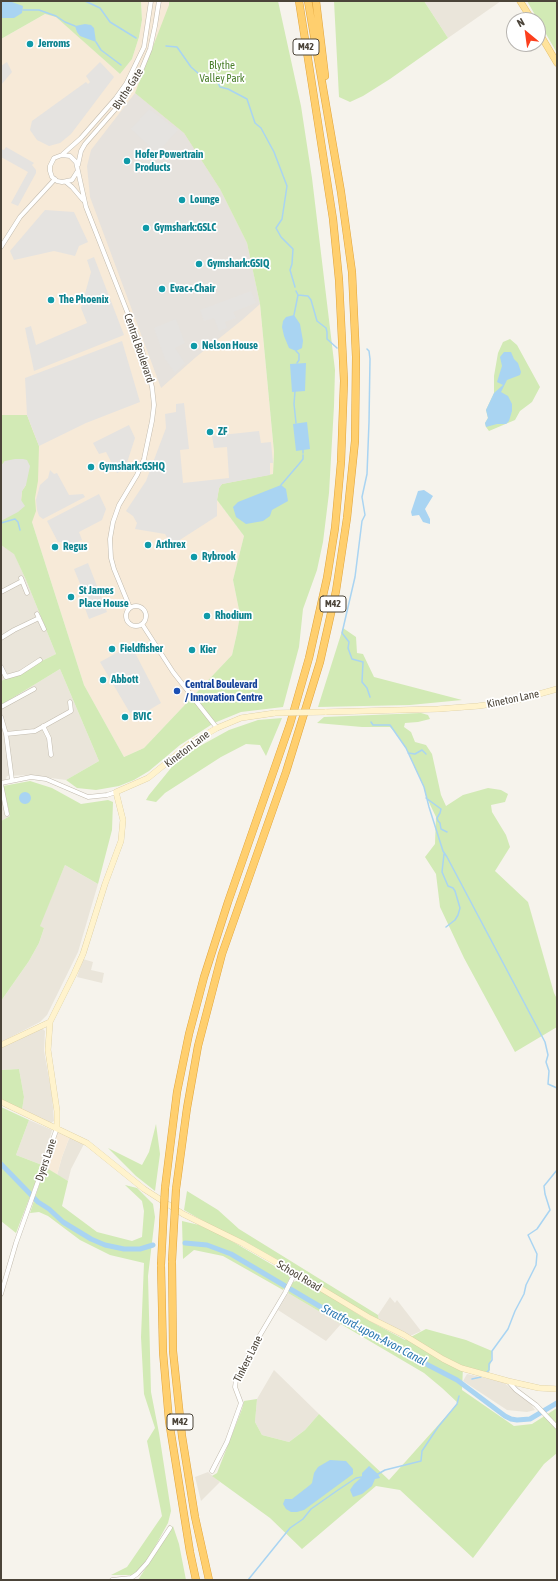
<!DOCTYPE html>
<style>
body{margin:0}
#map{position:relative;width:558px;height:1581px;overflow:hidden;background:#f6f3ec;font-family:"Asap Condensed",sans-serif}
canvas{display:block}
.frame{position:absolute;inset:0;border:2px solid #4b4439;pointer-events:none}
.north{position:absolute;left:506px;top:12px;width:40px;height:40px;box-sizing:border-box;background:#fff;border:1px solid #b7b4b0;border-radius:50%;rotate:331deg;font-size:11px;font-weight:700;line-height:16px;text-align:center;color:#4b4439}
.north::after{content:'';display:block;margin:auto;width:14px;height:18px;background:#fc3f1d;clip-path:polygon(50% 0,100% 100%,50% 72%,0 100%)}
</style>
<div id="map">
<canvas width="558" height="1581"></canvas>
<div class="frame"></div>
<div class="north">N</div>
</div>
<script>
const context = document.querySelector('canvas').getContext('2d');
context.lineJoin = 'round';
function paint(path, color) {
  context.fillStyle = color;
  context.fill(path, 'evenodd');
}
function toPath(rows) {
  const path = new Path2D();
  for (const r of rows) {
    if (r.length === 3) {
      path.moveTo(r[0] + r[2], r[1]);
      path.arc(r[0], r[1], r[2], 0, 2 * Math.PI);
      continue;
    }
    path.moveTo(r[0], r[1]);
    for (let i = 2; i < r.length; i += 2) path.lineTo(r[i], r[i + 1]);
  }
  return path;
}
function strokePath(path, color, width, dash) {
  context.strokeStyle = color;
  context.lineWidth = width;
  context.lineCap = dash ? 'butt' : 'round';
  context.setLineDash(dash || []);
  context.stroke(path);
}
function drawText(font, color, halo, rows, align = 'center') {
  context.font = font + ' "Asap Condensed",sans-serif';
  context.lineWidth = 3.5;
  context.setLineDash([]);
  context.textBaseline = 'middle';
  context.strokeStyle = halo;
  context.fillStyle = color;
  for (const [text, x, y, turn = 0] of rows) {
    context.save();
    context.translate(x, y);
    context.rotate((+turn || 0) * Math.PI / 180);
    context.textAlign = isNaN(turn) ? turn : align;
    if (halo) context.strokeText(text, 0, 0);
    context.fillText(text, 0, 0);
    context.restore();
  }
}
const residential = toPath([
 [424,1,501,1,448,38],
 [1,545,14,553,26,580,56,654,1,681],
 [60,669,99,761,66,780,28,775,7,776,3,786,10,816,1,821,1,705],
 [65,865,98,884,78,952,47,1015,40,1022,1,1042,1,1001,29,961,39,943,44,928,39,926],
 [83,959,93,962,91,970,104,973,102,983,77,977],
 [42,1028,45,1031,44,1051,52,1095,54,1121,51,1123,22,1110,24,1097,19,1069,1,1070,1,1047],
 [29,1120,52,1130,42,1165,16,1155],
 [70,1136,84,1144,71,1169,68,1181,57,1175,62,1157],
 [288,1293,341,1324,326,1341,278,1310],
 [390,1297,395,1303,397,1300,421,1331,408,1337,379,1321,378,1315],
 [274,1370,319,1414,305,1430,289,1442,262,1435,255,1422,257,1399],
 [467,1374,503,1382,530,1403,535,1410,527,1412,507,1410,463,1381],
 [208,1472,220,1482,201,1501,195,1477]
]);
const commercial = toPath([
 [141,1,169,1,169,5,220,189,247,243,260,304,274,452,273,474,247,480,217,500,244,536,233,580,240,615,237,633,232,655,144,748,124,757,84,685,32,522,1,521,1,39,45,14,56,16,120,74,132,59,139,37,142,20],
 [57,1131,70,1136,62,1157,57,1175,45,1167]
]);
const industrial = toPath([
 [135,93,184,133,220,189,247,243,260,304,242,320,196,357,161,388,90,197,87,166,91,150]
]);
const green = toPath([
 [1,1,141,1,142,20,139,37,132,59,120,74,56,17,45,14,1,39],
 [169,1,278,1,301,106,312,178,335,370,334,406,329,493,323,542,317,570,303,609,299,647,283,707,241,712,214,723,180,745,149,771,134,780,119,786,96,790,77,788,66,780,99,761,60,669,1,705,1,681,56,654,26,580,14,554,1,545,1,521,21,502,22,491,26,485,5,461,1,466,1,415,27,415,33,431,39,446,38,481,35,498,36,511,32,522,84,685,124,757,144,748,232,655,237,633,240,615,233,580,244,536,217,500,219,488,222,484,273,474,274,452,260,304,247,243,220,189,184,133,135,93,169,5],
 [334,1,424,1,448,38,390,79,363,96,350,102,339,97],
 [527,1,557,1,557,53,538,20],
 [510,339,517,345,540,387,532,402,520,411,515,420,489,431,486,427,485,423,488,418,486,410,494,393,494,376,498,353,503,342],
 [343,628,356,637,357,653,363,654,374,677,462,700,410,705,318,707],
 [421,713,428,715,430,719,418,722,405,723,404,727,411,732,415,742,426,745,432,754,441,795,446,806,463,795,488,788,501,790,508,794,505,802,491,805,492,812,506,835,510,847,495,871,528,902,554,993,557,999,557,1027,515,1052,464,958,440,907,436,874,425,857,435,844,436,817,426,796,424,787,406,748,396,733,390,727,362,727,317,723,324,717],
 [282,718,266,756,260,745,246,744,221,757,165,793,156,802,146,800,149,795,180,757,229,730,258,720],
 [30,781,52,788,81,804,108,800,113,802,112,830,98,884,65,865,40,926,44,928,39,943,29,961,1,1001,1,821,10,816,3,786],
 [19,1069,24,1097,22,1110,1,1099,1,1070],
 [1,1107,29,1120,16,1155,42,1165,16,1233,1,1221],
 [156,1124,160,1154,155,1191,136,1176,108,1148,142,1165,149,1152],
 [45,1167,68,1181,62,1206,97,1232,132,1241,142,1237,144,1211,142,1201,125,1185,137,1188,153,1204,155,1217,148,1276,151,1392,159,1433,171,1511,168,1523,146,1563,133,1575,111,1575,127,1567,162,1516,147,1441,155,1428,144,1394,141,1337,144,1263,110,1255,80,1240,48,1216,39,1212,30,1213],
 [187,1191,218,1210,239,1229,378,1315,379,1321,184,1210],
 [182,1221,199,1225,223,1236,288,1274,290,1278,283,1290,223,1256,194,1250,183,1259],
 [300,1280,304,1280,364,1318,405,1340,426,1329,466,1340,492,1351,489,1374,463,1367,462,1390,514,1426,532,1424,557,1408,557,1453,544,1464,473,1558,400,1490,376,1486,302,1549,270,1518,212,1476,217,1473,242,1409,244,1401,257,1399,255,1422,262,1435,289,1442,305,1430,319,1414,389,1480,458,1403,442,1388,424,1373,288,1293,293,1282],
 [173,1526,179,1544,186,1580,138,1580]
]);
const parking = toPath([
 [7,62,12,72,1,85,1,66],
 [100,62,114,77,71,134,60,143,49,146,37,140,30,130,32,121,86,82,88,84,90,82,86,76],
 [149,109,178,130,157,153,131,129],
 [6,147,34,163,32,165,36,170,36,173,18,206,11,203,28,172,1,157,1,149,4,150],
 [45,210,74,212,88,242,79,246,75,256,54,251,14,260,10,251],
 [94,257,124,335,34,371,25,328,31,326,36,345,87,323,81,308,91,272,87,260],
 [251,291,256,303,233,312,236,318,225,322,227,328,219,331,214,318,204,321,200,310],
 [176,319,185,343,175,348,185,363,175,373,165,359,154,328],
 [122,341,140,402,86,423,39,446,27,415,25,378],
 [184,403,189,449,180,450,183,483,229,478,227,447,214,448,212,436,259,431,261,443,271,442,273,463,270,463,270,475,222,484,219,488,217,500,217,516,172,545,165,534,135,529,137,523,133,516,126,511,146,481,166,428,165,414,176,412,176,404],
 [129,425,135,438,125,469,117,473,106,452,99,454,93,443],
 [15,459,23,459,27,460,30,466,26,485,22,491,21,500,25,506,18,512,1,521,1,466,5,461],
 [50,470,54,474,57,473,69,495,83,494,85,497,43,519,39,516,37,510,36,500,40,485,48,478],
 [99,494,106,509,102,520,79,532,82,540,69,546,68,542,58,542,47,521],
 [88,563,107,612,89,619,83,603,87,601,74,569],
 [131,645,161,703,144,713,143,710,138,713,133,711,130,713,100,662]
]);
const water = toPath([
 [1,1,9,1,23,6,22,13,14,18,1,18],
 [85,24,91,25,94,28,96,42,80,36,77,32,75,26],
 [294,315,300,324,303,341,302,348,296,351,289,348,284,336,282,327,283,321,286,317],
 [504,352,511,352,514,359,518,363,521,372,520,375,507,380,501,392,508,396,512,404,512,411,509,421,506,424,497,424,486,427,485,423,488,418,486,410,494,393,503,385,497,382,502,366,500,357],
 [306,363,305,391,292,392,290,364],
 [307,422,310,449,296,451,293,424],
 [281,485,286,489,288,501,272,510,270,516,263,521,246,524,236,517,233,507,238,502],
 [424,490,433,496,425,509,430,519,430,524,423,522,419,515,412,516,411,512,418,491],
 [25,798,6],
 [330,1460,346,1461,353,1469,353,1474,304,1510,297,1512,291,1512,286,1509,283,1504,285,1499,292,1499,310,1485,312,1483,314,1473,318,1467],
 [369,1466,378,1474,380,1478,375,1479,372,1486,362,1494,353,1497,350,1490,354,1484,362,1477,362,1473]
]);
const stream = toPath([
 [85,1,100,8,110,22,136,38],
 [23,10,39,10,56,16,65,22,75,26],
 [96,42,101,50,121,65],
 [166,46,177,47,191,67,199,74,204,74,208,79,217,81,220,87,228,89,247,99,255,123,261,128,274,152,287,186,282,219,276,228,281,237,293,249,292,264,290,270,295,287],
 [296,291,298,295,308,296,311,300,317,321,326,328,327,332,327,339,337,348],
 [294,315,298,295],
 [367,349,369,351,370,359,369,422,367,474,362,497,365,515,362,521,355,577,342,633,349,642,348,648,352,659,363,662,362,682,367,688,370,697],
 [296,351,299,354,299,360,297,363],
 [295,391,294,404,296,423],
 [303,450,303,453],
 [281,485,299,464,303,459,303,455],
 [1,523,15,519,18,522,20,530],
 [371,722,373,725,390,725,406,748,424,787,429,807,443,851,447,857,545,1042,548,1055,546,1062,549,1071,548,1084,557,1088],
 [408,753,415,754,422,750,426,754],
 [426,798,441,809,440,813,437,818,438,821,440,823,441,829,447,832],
 [444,854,442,872,448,886,453,888,455,891,460,908,458,915,455,920,446,927],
 [487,1372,489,1370,489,1364,492,1360,492,1351,508,1329,515,1311,524,1294,526,1285,536,1265,537,1254,528,1235,537,1229,550,1210,545,1194,544,1186,557,1170],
 [472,1379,481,1377],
 [378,1474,385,1470,421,1461,422,1451,438,1427,457,1404,459,1396],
 [248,1580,290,1528,303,1519,311,1509,338,1490,356,1478,362,1477]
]);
const canal = toPath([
 [1,1164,38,1202,49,1209,63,1222,91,1239,105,1245,124,1249,140,1249,153,1245],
 [185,1243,207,1245,231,1254,353,1326,382,1341,409,1352,428,1365,457,1380,505,1416,511,1419,517,1420,530,1419,557,1403]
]);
const street = toPath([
 [63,154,81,138,116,98,126,84,144,47,151,1],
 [78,165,81,151,85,144,119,105,141,71,150,49,155,26,159,1],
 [77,172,72,180,62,182,57,181,52,177,50,171,50,166,54,158,62,155,70,156,76,162,86,207,141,347,152,387,154,405,152,421,144,459,137,475,119,505,113,522,110,539,111,558,114,569,130,608],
 [66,182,72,187,83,200],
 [1,247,20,217,55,179],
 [21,578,27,593],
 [1,592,22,581],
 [136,616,10],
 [37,614,44,629],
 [142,624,173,672,217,728],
 [1,638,14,630,39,618],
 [1,667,6,677,20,673,40,660],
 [1,707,34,689],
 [1,717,6,734,12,780],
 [43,726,49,738,51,755],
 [6,734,35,731,71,711,70,702],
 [1,783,31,777,46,779,88,797,107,795,116,792],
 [1,784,7,814],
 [1,1294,16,1243,57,1128],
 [508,1381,516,1390,536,1405,557,1427],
 [212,1471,227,1442,241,1403,235,1387,236,1380,250,1352,285,1293,295,1273],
 [112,1580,131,1578,137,1574,147,1563,170,1528]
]);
const secondary = toPath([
 [325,712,438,709,478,706,514,701,557,689],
 [50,1022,48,1050,57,1111,57,1128],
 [1,1045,50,1022,74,974,83,954,105,884,121,841,123,820,116,792,148,778,191,743,217,728,241,718,275,713],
 [1,1102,87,1143,144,1189,183,1214,242,1243,295,1273,370,1318,404,1335,443,1359,461,1368,508,1381,539,1388,557,1389]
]);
const primary = toPath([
 [520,1,532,20],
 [538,31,557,63]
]);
const highway = toPath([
 [316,1,325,76],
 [165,1188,177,1092,189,1034,204,977,228,902,290,724,309,658,327,578,335,528,341,462,344,381,339,280,333,219,299,1],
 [176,1189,187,1108,198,1046,222,954,286,772,320,662,336,591,347,518,355,441,356,357,352,272,341,192,308,1],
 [172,1261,173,1351,182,1436,195,1517,209,1580],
 [161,1265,163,1352,169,1421,190,1552,196,1580]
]);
const secondaryBridge = toPath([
 [275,713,325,712]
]);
const highwayBridge = toPath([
 [172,1261,176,1189],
 [161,1265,165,1188]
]);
const markers = [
 [30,44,4,"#0f9aa8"],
 [127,161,4,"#0f9aa8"],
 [182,200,4,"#0f9aa8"],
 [146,228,4,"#0f9aa8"],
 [199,264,4,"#0f9aa8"],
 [162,289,4,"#0f9aa8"],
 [51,300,4,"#0f9aa8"],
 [194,346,4,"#0f9aa8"],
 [210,432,4,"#0f9aa8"],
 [91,467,4,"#0f9aa8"],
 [148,545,4,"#0f9aa8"],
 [55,547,4,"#0f9aa8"],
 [194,557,4,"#0f9aa8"],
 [71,597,4,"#0f9aa8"],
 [207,616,4,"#0f9aa8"],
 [112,649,4,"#0f9aa8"],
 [192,650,4,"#0f9aa8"],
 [103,680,4,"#0f9aa8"],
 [177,691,4,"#1a4fb4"],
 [125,717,4,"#0f9aa8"]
];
const shields = [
 [306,47,26],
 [333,604,26],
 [180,1422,26]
];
const shieldNames = [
 ["M42",306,47],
 ["M42",333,604],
 ["M42",180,1422]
];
const cultureNames = [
 ["Jerroms",38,44],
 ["Hofer Powertrain",135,155],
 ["Products",135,168],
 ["Lounge",190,200],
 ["Gymshark:GSLC",154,228],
 ["Gymshark:GSIQ",207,264],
 ["Evac+Chair",170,289],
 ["The Phoenix",59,300],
 ["Nelson House",202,346],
 ["ZF",218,432],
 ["Gymshark:GSHQ",99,467],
 ["Arthrex",156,545],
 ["Regus",63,547],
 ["Rybrook",202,557],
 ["St James",79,591],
 ["Place House",79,604],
 ["Rhodium",215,616],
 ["Fieldfisher",120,649],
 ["Kier",200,650],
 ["Abbott",111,680],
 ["BVIC",133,717]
];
const parkNames = [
 ["Blythe",222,66],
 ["Valley Park",222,79]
];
const streetNames = [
 ["Blythe Gate",128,89,-57],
 ["Central Boulevard",139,348,71],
 ["Kineton Lane",513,699,-12],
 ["Kineton Lane",187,749,-37],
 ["Dyers Lane",46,1160,-71],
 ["School Road",299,1276,31],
 ["Tinkers Lane",248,1359,-63]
];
const transitNames = [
 ["Central Boulevard",185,685],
 ["/ Innovation Centre",185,698]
];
const waterNames = [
 ["Stratford-upon-Avon Canal",374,1335,28]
];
paint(residential, '#eae5da');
paint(commercial, '#f7ead8');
paint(industrial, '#e6e2dd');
paint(green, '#d2eab5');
paint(parking, '#e5e3e0');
paint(water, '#a9d4f2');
strokePath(stream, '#a9d4f2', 1.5);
strokePath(canal, '#a9d4f2', 5);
strokePath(street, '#c2bbae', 5);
strokePath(secondary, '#d6c79b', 6);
strokePath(primary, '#e6c16a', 7);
strokePath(highway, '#e0a43c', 8);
strokePath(street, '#fff', 4);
strokePath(secondary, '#fff3cd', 5.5);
strokePath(primary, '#ffe39c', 6);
strokePath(highway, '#ffcf6e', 7);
strokePath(secondaryBridge, '#d6c79b', 6, []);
strokePath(highwayBridge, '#e0a43c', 8, []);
strokePath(secondaryBridge, '#fff3cd', 5.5);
strokePath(highwayBridge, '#ffcf6e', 7);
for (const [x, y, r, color] of markers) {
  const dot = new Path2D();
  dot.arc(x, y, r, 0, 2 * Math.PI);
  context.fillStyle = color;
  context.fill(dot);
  strokePath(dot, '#fff', 1.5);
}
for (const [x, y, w] of shields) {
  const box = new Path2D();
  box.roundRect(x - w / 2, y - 8, w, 16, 3);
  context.fillStyle = '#fff';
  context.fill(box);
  strokePath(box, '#4b4439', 1);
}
drawText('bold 10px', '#4b4439', null, shieldNames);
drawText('bold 11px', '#0d838f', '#fff', cultureNames, 'left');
drawText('11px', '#4a7f2a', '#fff', parkNames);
drawText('11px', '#4b4439', '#fff', streetNames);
drawText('bold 11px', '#164399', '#fff', transitNames, 'left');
drawText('italic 12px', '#2e7ab2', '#fff', waterNames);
</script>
